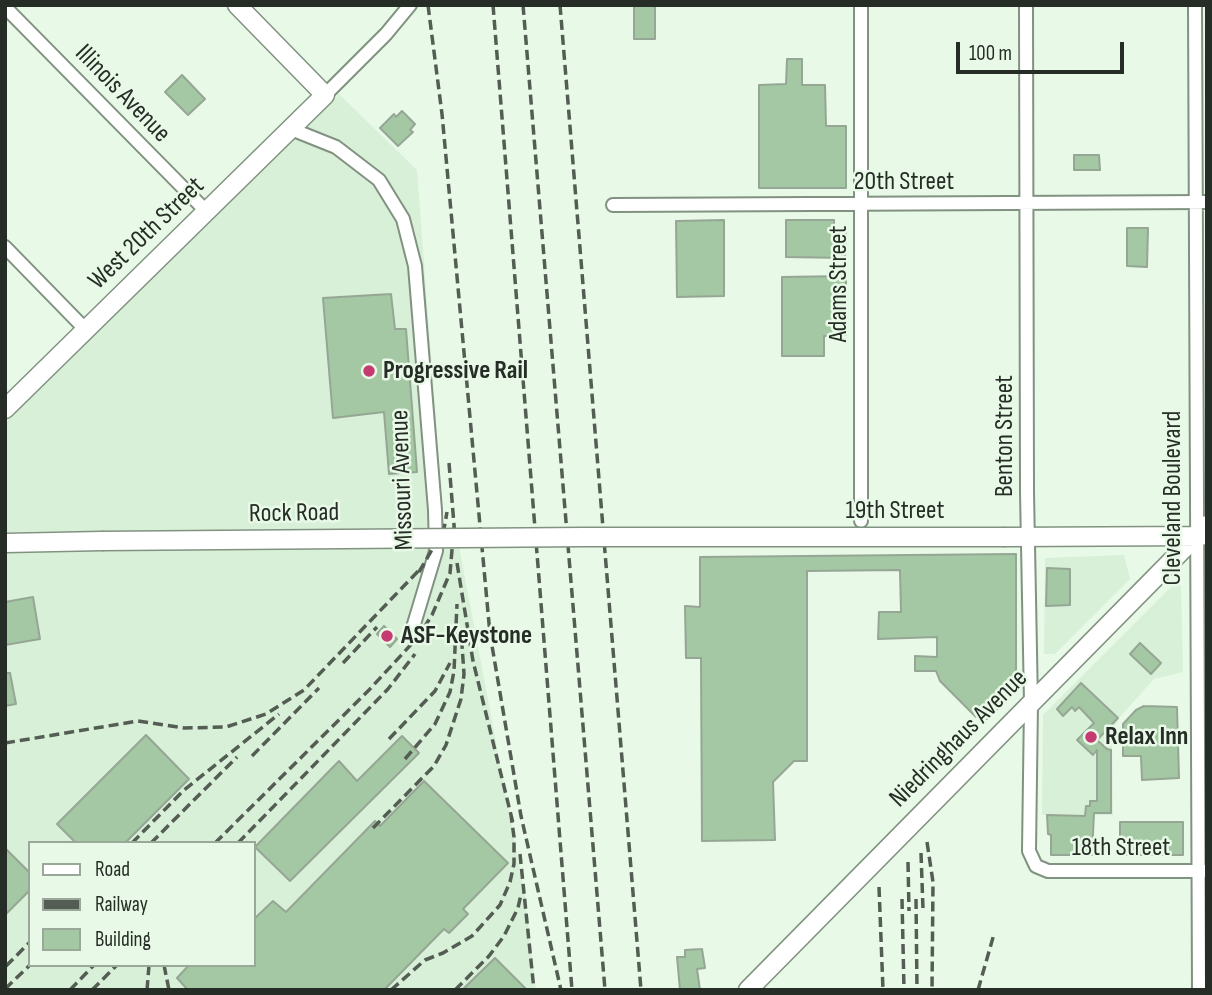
<!DOCTYPE html>
<style>
body{margin:0}
#map{position:relative;width:1212px;height:995px;overflow:hidden;background:#e8fae7;font-family:"Sofia Sans Condensed",sans-serif}
canvas{display:block}
.frame{position:absolute;inset:0;border:7px solid #262d26;pointer-events:none}
.legend{position:absolute;left:28px;top:841px;width:228px;height:126px;box-sizing:border-box;background:#e8fae7;border:2px solid #9aa89a;margin:0;padding:9px 12px;list-style:none;font-size:21px;color:#262d26}
.legend li{display:flex;align-items:center;gap:14px;height:35px}
.legend b{width:35px;border:2px solid #9aa89a}
.scale{position:absolute;left:956px;top:42px;width:168px;height:32px;box-sizing:border-box;border:4px solid #262d26;border-top:0;padding-left:9px;font-size:21px;line-height:24px;white-space:nowrap;color:#262d26;-webkit-text-stroke:5px #e8fae7;paint-order:stroke}
</style>
<div id="map">
<canvas width="1212" height="995"></canvas>
<div class="frame"></div>
<ul class="legend">
<li><b style="height:9px;background:#fff"></b>Road</li>
<li><b style="height:9px;background:#535d53"></b>Railway</li>
<li><b style="height:19px;background:#a5c8a4"></b>Building</li>
</ul>
<div class="scale">100 m</div>
</div>
<script>
const context = document.querySelector('canvas').getContext('2d');
context.lineJoin = 'round';
function paint(path, color) {
  context.fillStyle = color;
  context.fill(path, 'evenodd');
}
function toPath(rows) {
  const path = new Path2D();
  for (const r of rows) {
    path.moveTo(r[0], r[1]);
    for (let i = 2; i < r.length; i += 2) path.lineTo(r[i], r[i + 1]);
  }
  return path;
}
function strokePath(path, color, width, dash) {
  context.strokeStyle = color;
  context.lineWidth = width;
  context.lineCap = dash ? 'butt' : 'round';
  context.setLineDash(dash || []);
  context.stroke(path);
}
function drawText(font, color, halo, rows, align = 'center') {
  context.font = font + ' "Sofia Sans Condensed",sans-serif';
  context.lineWidth = 5;
  context.setLineDash([]);
  context.textBaseline = 'middle';
  context.strokeStyle = halo;
  context.fillStyle = color;
  for (const [text, x, y, turn = 0] of rows) {
    context.save();
    context.translate(x, y);
    context.rotate((+turn || 0) * Math.PI / 180);
    context.textAlign = isNaN(turn) ? turn : align;
    if (halo) context.strokeText(text, 0, 0);
    context.fillText(text, 0, 0);
    context.restore();
  }
}
const built = toPath([
 [339,94,417,170,444,528,5,532,5,423],
 [427,546,459,546,525,896,536,990,5,990,5,551],
 [30,843,254,843,254,965,30,965],
 [1124,555,1130,579,1055,654,1044,654,1045,558],
 [1175,583,1181,586,1183,672,1154,679,1119,718,1112,732,1113,815,1042,815,1043,715]
]);
const building = toPath([
 [634,5,655,5,655,39,634,39,634,5],
 [787,59,802,59,802,85,825,85,826,126,846,126,846,188,759,188,759,85,786,84,787,59],
 [182,75,205,99,188,115,165,92,182,75],
 [402,111,415,124,410,130,413,132,398,146,380,128,394,114,396,117,402,111],
 [1074,155,1099,155,1100,170,1074,170,1074,155],
 [724,220,724,296,677,297,676,221,724,220],
 [786,220,834,220,834,233,846,233,845,258,786,257,786,220],
 [1127,228,1148,228,1147,267,1127,266,1127,228],
 [846,276,846,335,824,336,824,356,782,356,782,277,846,276],
 [391,294,395,329,406,329,417,472,389,474,384,412,333,418,323,298,391,294],
 [1016,554,1016,691,987,719,980,713,976,717,940,681,936,671,915,671,915,656,937,657,937,637,878,639,879,612,901,612,900,570,807,571,807,761,794,761,773,782,775,840,702,841,701,658,686,658,685,606,700,607,700,557,1016,554],
 [1047,568,1070,569,1070,605,1046,606,1047,568],
 [33,597,40,639,5,645,5,602,33,597],
 [384,626,397,639,390,647,377,634,384,626],
 [1140,643,1161,663,1151,674,1130,654,1140,643],
 [5,673,10,673,16,704,5,706,5,673],
 [1081,683,1118,718,1097,740,1107,749,1111,750,1111,813,1094,813,1092,855,1051,855,1051,835,1048,834,1047,815,1085,816,1086,806,1090,806,1090,801,1097,801,1097,750,1093,755,1077,740,1094,723,1079,707,1075,711,1072,707,1063,716,1057,709,1081,683],
 [1144,706,1177,707,1179,778,1142,780,1141,756,1123,756,1123,724,1136,710,1144,706],
 [146,735,189,779,125,843,76,843,57,824,146,735],
 [402,736,419,753,290,881,255,847,339,761,357,781,402,736],
 [424,781,508,863,463,909,468,914,449,933,444,929,384,990,188,990,177,978,189,965,254,965,254,919,273,901,286,912,375,821,380,826,424,781],
 [1120,822,1183,822,1183,855,1120,855,1120,822],
 [5,848,30,873,30,890,5,915,5,848],
 [702,949,705,968,697,969,700,990,680,990,677,957,685,957,685,950,702,949],
 [495,958,527,990,462,990,495,958]
]);
const street = toPath([
 [861,5,861,521],
 [1026,5,1027,492,1031,703,1029,851,1036,866,1048,871,1207,871],
 [1195,5,1199,990],
 [5,7,207,212],
 [325,95,386,34,410,5],
 [291,129,336,147,379,180,403,219,415,266,435,510,436,551,411,634],
 [613,205,1207,202],
 [5,247,86,330]
]);
const secondary = toPath([
 [5,409,325,95,237,5],
 [1005,537,1201,536],
 [5,543,102,541],
 [748,990,1207,525]
]);
const rail = toPath([
 [428,5,442,114,490,634,521,816,561,990],
 [493,5,572,990],
 [523,5,605,990],
 [560,5,641,990],
 [449,463,455,537],
 [457,563,473,661,513,823],
 [419,572,444,529,447,512],
 [343,663,377,627],
 [389,739,435,691,450,663],
 [5,743,138,721,184,728,226,727,266,714,304,690,424,565],
 [252,756,319,688],
 [405,759,435,724,450,692,454,671,457,604],
 [373,828,434,766,446,745,461,699,464,674,462,645],
 [927,842,933,882,932,990],
 [132,843,184,790,279,714],
 [151,843,237,757],
 [215,843,369,690,418,637,432,615,450,573,454,527],
 [238,843,388,689,415,654],
 [921,853,923,909],
 [520,854,534,990],
 [908,862,909,911],
 [879,887,883,990],
 [902,899,904,990],
 [916,899,917,990],
 [164,965,169,990],
 [6,966,30,942],
 [5,989,30,965],
 [70,990,94,965],
 [92,990,117,965],
 [147,990,149,965],
 [391,990,425,960,443,953,472,936,500,905,510,882,514,864,514,837,511,815],
 [455,990,489,956,504,936,518,908,521,894],
 [978,990,994,934]
]);
const secondaryBridge = toPath([
 [102,541,584,537,1005,537]
]);
const markers = [
 [369,371,7,"#c53a70"],
 [387,636,7,"#c53a70"],
 [1091,737,7,"#c53a70"]
];
const streetNames = [
 ["Illinois Avenue",122,94,46],
 ["20th Street",904,182],
 ["West 20th Street",147,234,-44],
 ["Adams Street",839,284,-90],
 ["Benton Street",1005,436,-90],
 ["Missouri Avenue",403,480,-92],
 ["Cleveland Boulevard",1173,498,-90],
 ["19th Street",895,511],
 ["Rock Road",294,514,-1],
 ["Niedringhaus Avenue",959,739,-45],
 ["18th Street",1121,848]
];
const poiNames = [
 ["Progressive Rail",383,371],
 ["ASF-Keystone",401,636],
 ["Relax Inn",1105,737]
];
paint(built, '#d8f0d7');
paint(building, '#a5c8a4');
strokePath(building, '#95a694', 2);
strokePath(street, '#819281', 16);
strokePath(secondary, '#819281', 21);
strokePath(street, '#fff', 12);
strokePath(secondary, '#fff', 18);
strokePath(rail, '#535d53', 3.5, [10, 5]);
strokePath(secondaryBridge, '#819281', 21, []);
strokePath(secondaryBridge, '#fff', 18);
for (const [x, y, r, color] of markers) {
  const dot = new Path2D();
  dot.arc(x, y, r, 0, 2 * Math.PI);
  context.fillStyle = color;
  context.fill(dot);
  strokePath(dot, '#e8fae7', 2.5);
}
drawText('26px', '#262d26', '#e8fae7', streetNames);
drawText('bold 26px', '#262d26', '#e8fae7', poiNames, 'left');
</script>
